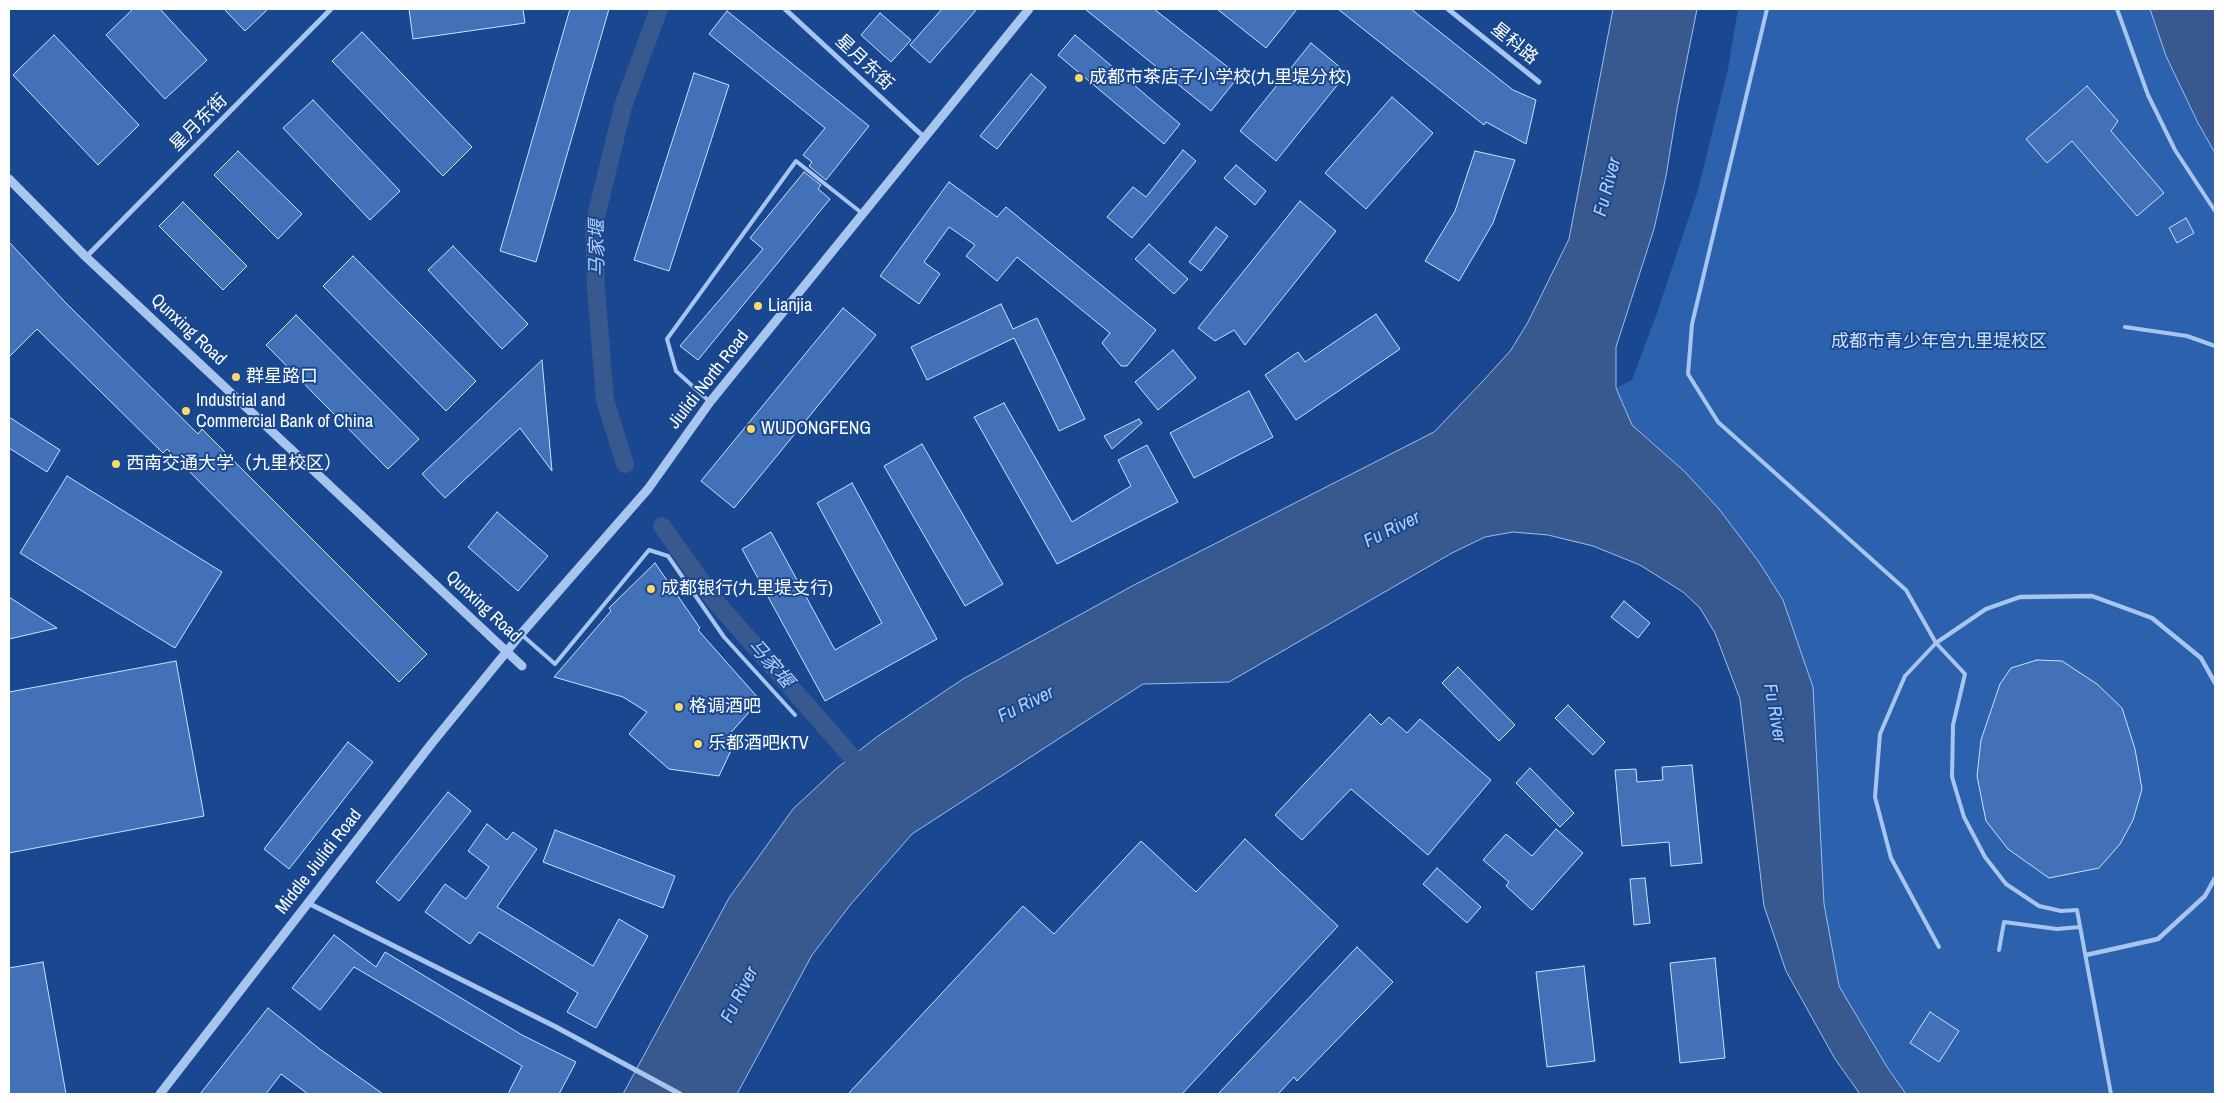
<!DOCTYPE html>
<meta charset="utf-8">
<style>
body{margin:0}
#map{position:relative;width:2224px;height:1103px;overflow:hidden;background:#194890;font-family:"Archivo Narrow",sans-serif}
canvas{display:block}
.frame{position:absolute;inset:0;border:10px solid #fff;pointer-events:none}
</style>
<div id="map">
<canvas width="2224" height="1103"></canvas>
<div class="frame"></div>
</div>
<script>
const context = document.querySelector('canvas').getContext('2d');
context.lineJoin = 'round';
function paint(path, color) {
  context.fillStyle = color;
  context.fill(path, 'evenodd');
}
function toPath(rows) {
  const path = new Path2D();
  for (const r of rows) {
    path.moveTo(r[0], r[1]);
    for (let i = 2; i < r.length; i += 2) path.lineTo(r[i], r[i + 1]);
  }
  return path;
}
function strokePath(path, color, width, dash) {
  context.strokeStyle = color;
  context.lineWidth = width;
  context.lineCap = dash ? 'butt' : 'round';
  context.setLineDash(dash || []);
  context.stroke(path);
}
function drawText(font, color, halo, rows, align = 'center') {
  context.font = font + ' "Archivo Narrow","Noto Sans SC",sans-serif';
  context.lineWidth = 4;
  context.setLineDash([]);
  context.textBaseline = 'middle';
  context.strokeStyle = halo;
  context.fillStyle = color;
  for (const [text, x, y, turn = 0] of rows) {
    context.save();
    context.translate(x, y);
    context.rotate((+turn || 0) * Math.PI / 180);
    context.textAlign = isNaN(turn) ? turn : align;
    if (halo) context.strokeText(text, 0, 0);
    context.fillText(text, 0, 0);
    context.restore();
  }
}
const green = toPath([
 [1738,9,2150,9,2166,56,2198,123,2215,153,2215,1094,1906,1094,1887,1067,1839,986,1824,904,1813,687,1783,600,1759,562,1719,509,1685,472,1632,425,1616,388,1632,380,1657,313,1698,190,1728,69]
]);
const water = toPath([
 [1613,9,1697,9,1677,109,1666,176,1654,229,1616,347,1616,388,1632,425,1685,472,1719,509,1759,562,1783,600,1813,687,1824,904,1839,986,1887,1067,1906,1094,1860,1094,1835,1059,1786,971,1764,906,1740,699,1715,633,1700,608,1683,592,1640,565,1593,546,1548,535,1513,532,1485,537,1452,553,1229,682,1143,684,912,834,851,904,812,955,737,1094,623,1094,729,898,793,809,837,768,878,736,963,679,1134,585,1434,432,1483,381,1511,350,1528,322,1569,239,1613,9],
 [2150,9,2215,9,2215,153,2198,123,2166,56,2150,9]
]);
const canal = toPath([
 [625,464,605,400,596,289,594,225,623,106,659,9],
 [662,526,716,602,867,774]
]);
const building = toPath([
 [133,9,160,9,207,60,165,99,106,35,133,9],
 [224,9,268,9,245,31,224,9],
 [409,9,523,9,525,23,413,39,409,9],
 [570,9,609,9,536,262,500,251,570,9],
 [942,9,977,9,930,63,910,45,942,9],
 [1085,9,1154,9,1239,76,1211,111,1085,9],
 [1217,9,1297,9,1266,48,1217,9],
 [1338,9,1411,9,1513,90,1536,100,1526,144,1486,122,1484,125,1338,9],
 [727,11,869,126,826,180,809,166,812,162,803,155,825,128,709,34,727,11],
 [880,13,911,40,891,62,861,35,880,13],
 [362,32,472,147,443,176,332,61,362,32],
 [54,35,139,125,98,165,13,75,54,35],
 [1075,35,1180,124,1164,144,1058,55,1075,35],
 [1311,43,1347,73,1276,161,1240,131,1311,43],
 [694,73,729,85,669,271,634,260,694,73],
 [1031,74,1046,87,997,149,980,136,1031,74],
 [2087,86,2118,121,2111,131,2164,193,2137,216,2072,141,2047,163,2026,139,2087,86],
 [1392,97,1433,133,1366,209,1325,173,1392,97],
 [313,100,400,191,370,220,283,128,313,100],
 [1183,150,1196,161,1132,238,1107,217,1133,187,1146,197,1183,150],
 [238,151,302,214,278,239,214,175,238,151],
 [1475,151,1515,160,1493,223,1459,281,1425,261,1455,211,1475,151],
 [1236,165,1266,191,1255,205,1224,178,1236,165],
 [804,172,821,185,818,189,830,199,698,360,680,346,763,249,750,238,804,172],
 [949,182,997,217,1006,207,1156,330,1127,366,1121,366,1102,343,1110,333,1017,257,997,281,966,256,975,245,949,227,924,262,940,274,919,304,880,276,949,182],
 [1300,201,1336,231,1245,345,1234,330,1215,341,1198,328,1300,201],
 [183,202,247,266,223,290,159,226,183,202],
 [2186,218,2194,233,2177,243,2169,228,2186,218],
 [1216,227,1228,236,1201,271,1189,262,1216,227],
 [9,242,65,302,198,434,202,429,427,654,399,682,167,449,163,453,37,329,9,357,9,242],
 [1149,244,1188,279,1174,294,1135,259,1149,244],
 [453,246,528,324,502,349,428,270,453,246],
 [353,256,476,381,446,411,323,286,353,256],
 [1001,304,1013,329,1037,318,1085,419,1059,431,1014,338,927,380,911,347,1001,304],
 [843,308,876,335,734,508,701,481,843,308],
 [1376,314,1400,349,1296,420,1265,375,1298,352,1305,362,1376,314],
 [296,315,419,439,388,469,266,345,296,315],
 [1173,350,1196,378,1158,410,1135,382,1173,350],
 [542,360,552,471,520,428,445,498,422,474,542,360],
 [1249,391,1273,437,1194,478,1170,433,1249,391],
 [1004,403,1072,522,1131,486,1118,460,1147,445,1178,502,1057,564,974,417,1004,403],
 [9,417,60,450,47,472,9,448,9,417],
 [1139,419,1142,423,1112,449,1104,436,1139,419],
 [922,444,1003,584,965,606,884,466,922,444],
 [67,476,222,572,175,648,20,553,67,476],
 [852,483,937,639,825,701,742,549,771,532,835,650,882,623,817,503,852,483],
 [497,512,548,556,518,591,468,547,497,512],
 [655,563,700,628,698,630,760,700,727,737,735,742,719,776,669,769,629,734,647,712,623,697,554,677,611,611,609,608,655,563],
 [9,597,57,628,9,639,9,597],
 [1624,601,1650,623,1638,638,1611,617,1624,601],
 [2037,660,2062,661,2097,684,2122,708,2135,749,2142,789,2133,820,2120,844,2099,868,2049,878,2008,849,1986,821,1977,776,1981,740,2000,684,2011,668,2037,660],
 [176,661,204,816,9,853,9,692,176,661],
 [1458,667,1515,725,1499,741,1442,683,1458,667],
 [1568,705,1605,742,1593,755,1555,718,1568,705],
 [1370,714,1381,725,1389,717,1407,733,1420,719,1491,780,1428,855,1351,789,1302,840,1275,815,1370,714],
 [348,742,373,762,289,869,264,849,348,742],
 [1692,765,1702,863,1671,866,1669,842,1622,846,1615,770,1636,769,1637,782,1663,780,1662,767,1692,765],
 [1530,768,1574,813,1560,827,1516,783,1530,768],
 [448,792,471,811,399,901,376,882,448,792],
 [487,824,507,840,513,832,537,849,497,907,593,966,619,919,648,936,596,1028,567,1012,578,993,479,932,470,944,425,912,445,884,466,899,489,867,468,851,487,824],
 [1556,829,1583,853,1532,910,1506,886,1509,882,1483,860,1506,834,1532,856,1556,829],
 [555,830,675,876,663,908,543,862,555,830],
 [1245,839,1338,926,1182,1094,848,1094,1023,906,1054,934,1141,841,1196,892,1245,839],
 [1437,868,1481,907,1467,923,1423,884,1437,868],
 [1645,878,1650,923,1634,925,1630,879,1645,878],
 [334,935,376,967,385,952,522,1035,576,1062,559,1094,508,1094,522,1066,354,967,320,1010,292,988,334,935],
 [1357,947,1393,982,1297,1081,1294,1077,1278,1094,1218,1094,1357,947],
 [1715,958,1725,1058,1680,1063,1670,963,1715,958],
 [43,962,66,1094,9,1094,9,968,43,962],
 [1584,966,1595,1061,1547,1067,1536,972,1584,966],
 [268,1008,321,1050,383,1094,308,1094,281,1074,266,1094,200,1094,268,1008],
 [1930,1012,1959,1031,1939,1062,1910,1043,1930,1012]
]);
const service = toPath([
 [1767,9,1692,324,1688,374,1718,422,1906,590,1936,643,1965,674,1953,725,1952,777,1964,817,1985,857,2006,884,2039,906,2061,911,2077,910,2111,1094],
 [2117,9,2148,95,2175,150,2215,211],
 [2125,327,2187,336,2215,346],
 [710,402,676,371,667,339,796,161,863,214],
 [522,635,555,664,649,550,668,556,724,637,795,715],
 [1936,643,1905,676,1880,734,1875,797,1891,858,1939,947],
 [1999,950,2004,922,2057,929,2080,927]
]);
const pedestrian = toPath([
 [1936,643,1986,609,2020,597,2092,596,2152,618,2201,658,2215,683],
 [2086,955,2158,939,2205,896,2215,878]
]);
const minor = toPath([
 [785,9,925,138],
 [1448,9,1539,82],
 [86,257,331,9],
 [308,903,556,1027,680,1094]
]);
const tertiary = toPath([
 [9,179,86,257,522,666],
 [160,1094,432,743,521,634,648,489,710,402,1029,9]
]);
const markers = [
 [1079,78,5,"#ffd965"],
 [758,306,5,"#ffd965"],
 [236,377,5,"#ffd965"],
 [186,411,5,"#ffd965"],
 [751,429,5,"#ffd965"],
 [116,464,5,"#ffd965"],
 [651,589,5,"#ffd965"],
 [679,707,5,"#ffd965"],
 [698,744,5,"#ffd965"]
];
const streetNames = [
 ["星科路",1514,44,39],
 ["星月东街",864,63,43],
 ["星月东街",199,123,-45],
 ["Qunxing Road",188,330,43],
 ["Jiulidi North Road",709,380,-52],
 ["Qunxing Road",483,607,43],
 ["Middle Jiulidi Road",319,862,-52]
];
const poiNames = [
 ["成都市茶店子小学校(九里堤分校)",1089,78],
 ["Lianjia",768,306],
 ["群星路口",246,377],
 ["Industrial and",196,401],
 ["Commercial Bank of China",196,422],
 ["WUDONGFENG",761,429],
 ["西南交通大学（九里校区）",126,464],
 ["成都银行(九里堤支行)",661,589],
 ["格调酒吧",689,707],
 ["乐都酒吧KTV",708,744]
];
const parkNames = [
 ["成都市青少年宫九里堤校区",1939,342]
];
const waterNames = [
 ["Fu River",1608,187,-75],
 ["马家堰",598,248,-90],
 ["Fu River",1392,530,-26],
 ["马家堰",770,664,49],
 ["Fu River",1026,705,-26],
 ["Fu River",1774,713,80],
 ["Fu River",740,995,-63]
];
paint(green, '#2c61ae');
paint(water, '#37598f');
strokePath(water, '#9abff1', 1);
strokePath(canal, '#37598f', 18);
paint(building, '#4271b8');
strokePath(building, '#cde0fb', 1);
strokePath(service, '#a7c5ef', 4);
strokePath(pedestrian, '#a7c5ef', 4.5);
strokePath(minor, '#a7c5ef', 5);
strokePath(tertiary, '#a7c5ef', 9);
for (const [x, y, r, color] of markers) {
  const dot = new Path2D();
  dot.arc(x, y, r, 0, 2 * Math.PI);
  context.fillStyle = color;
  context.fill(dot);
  strokePath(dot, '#194890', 2);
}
drawText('18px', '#fff', '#194890', streetNames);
drawText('18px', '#fff', '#194890', poiNames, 'left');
drawText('18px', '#cde0fb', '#194890', parkNames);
drawText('italic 19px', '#b3cff6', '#194890', waterNames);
</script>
